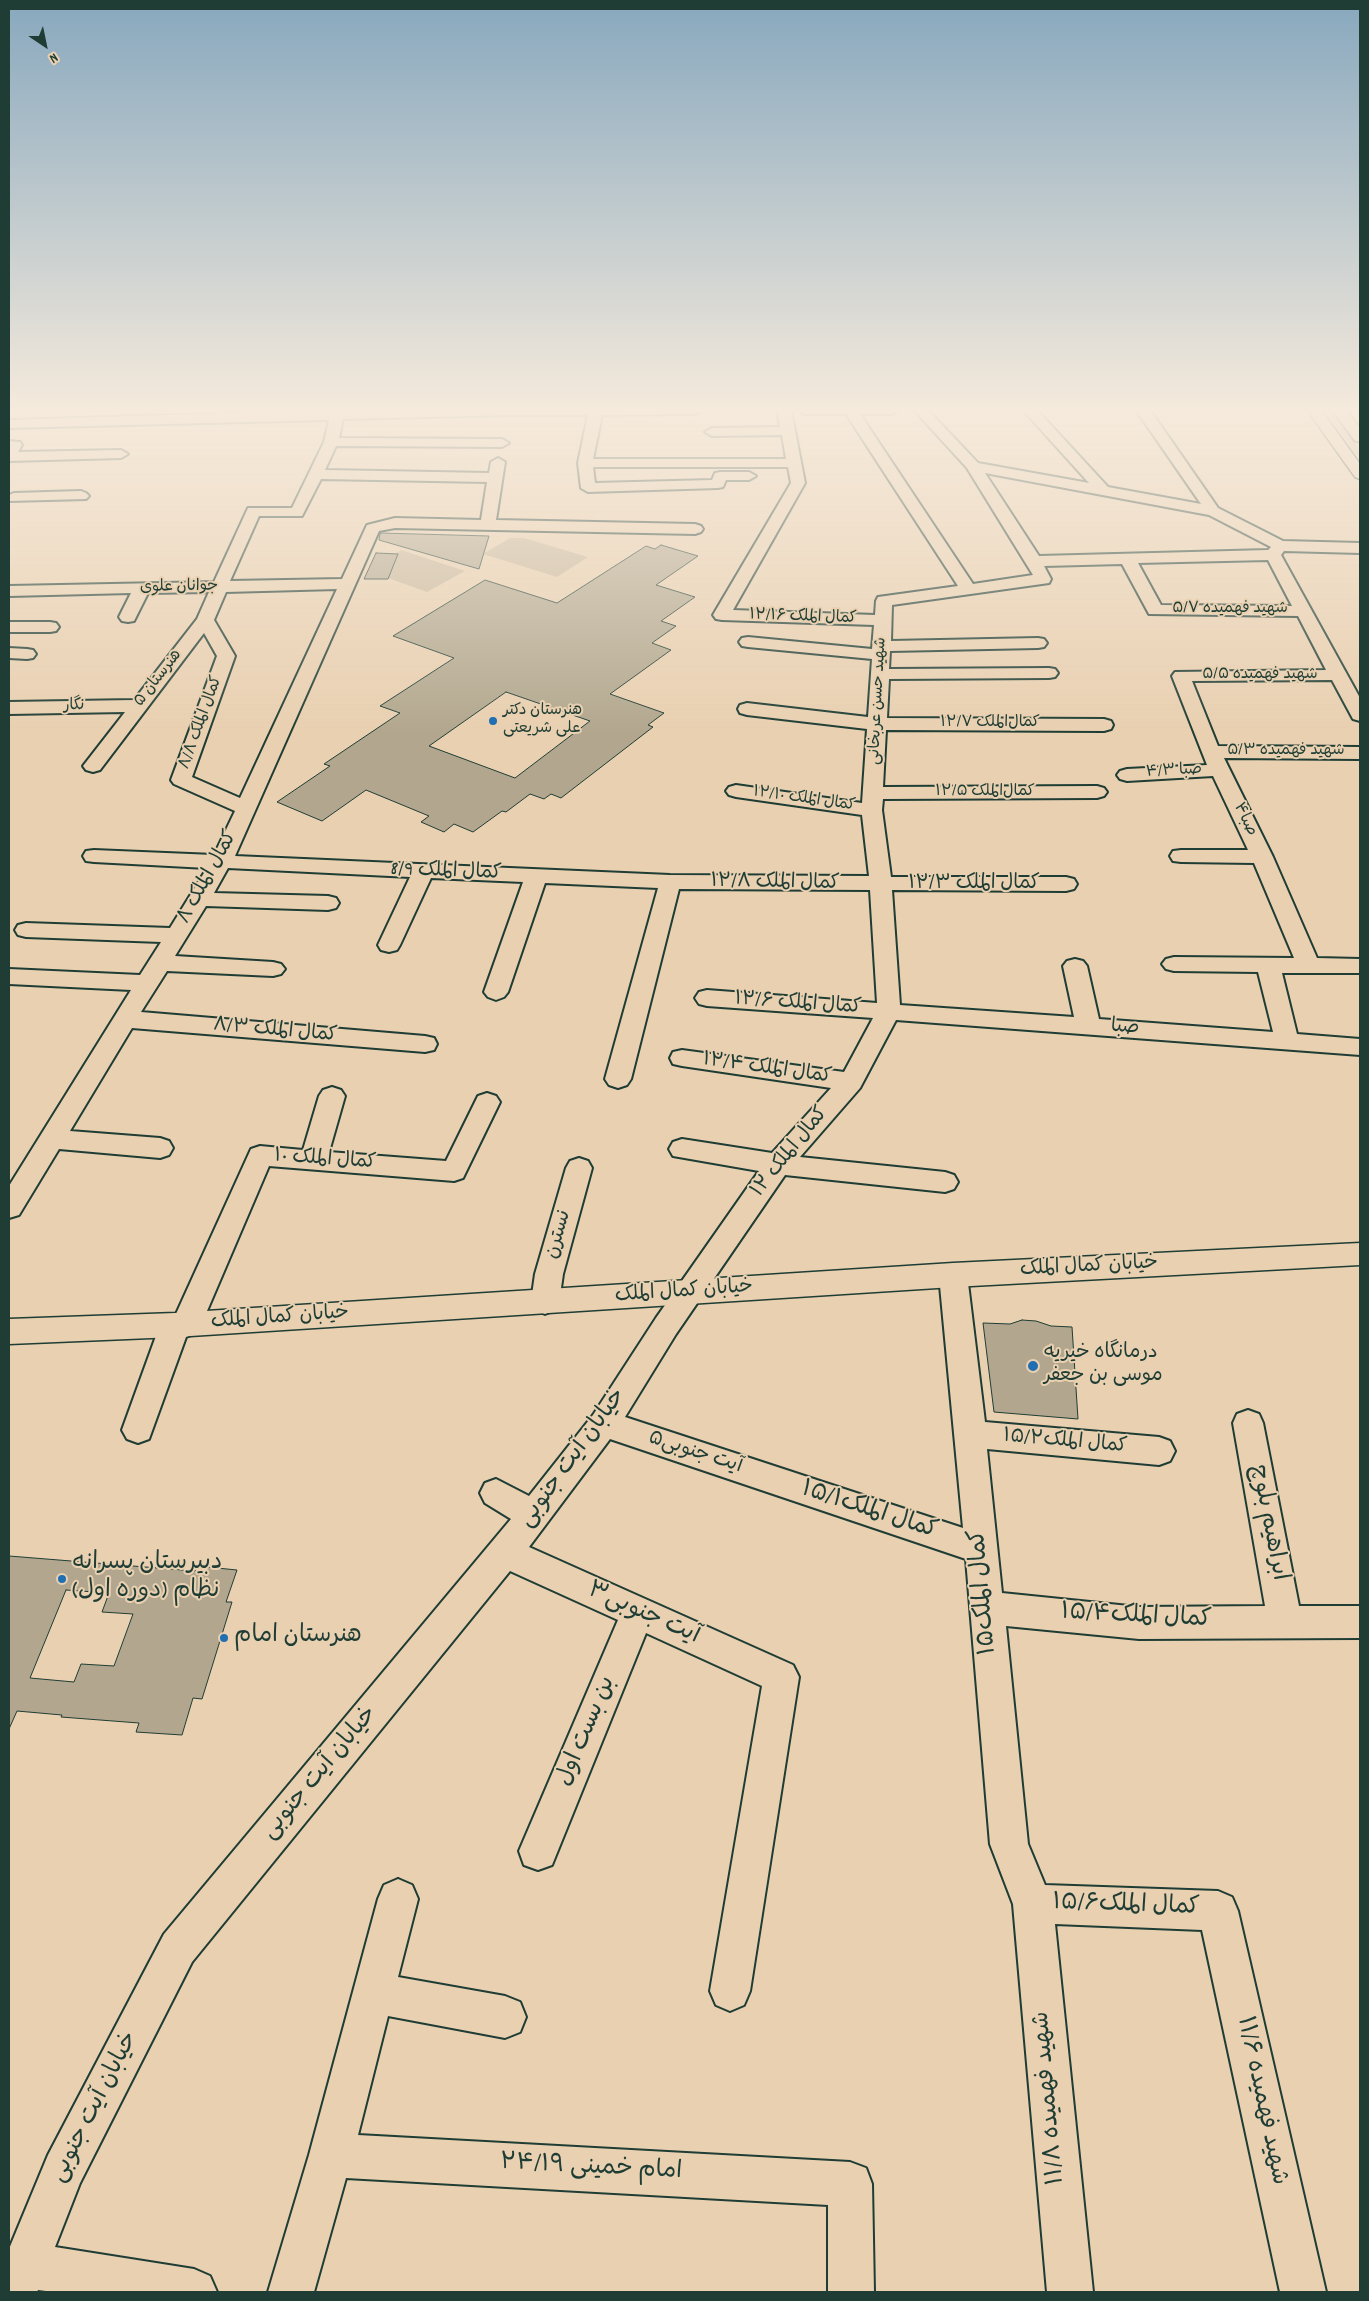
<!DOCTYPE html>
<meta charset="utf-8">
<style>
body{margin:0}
#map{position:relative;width:1369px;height:2301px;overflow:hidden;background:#e9d0b1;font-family:Dekko,sans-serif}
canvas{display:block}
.frame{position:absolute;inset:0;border:10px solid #1f3d34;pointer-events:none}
.north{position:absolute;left:20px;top:20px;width:50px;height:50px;-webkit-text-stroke:4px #e9d0b1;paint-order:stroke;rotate:146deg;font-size:14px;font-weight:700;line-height:20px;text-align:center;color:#1f3d34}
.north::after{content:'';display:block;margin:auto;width:18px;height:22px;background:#1f3d34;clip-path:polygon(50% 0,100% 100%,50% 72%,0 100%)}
</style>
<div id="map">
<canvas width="1369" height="2301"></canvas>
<div class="frame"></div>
<div class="north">N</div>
</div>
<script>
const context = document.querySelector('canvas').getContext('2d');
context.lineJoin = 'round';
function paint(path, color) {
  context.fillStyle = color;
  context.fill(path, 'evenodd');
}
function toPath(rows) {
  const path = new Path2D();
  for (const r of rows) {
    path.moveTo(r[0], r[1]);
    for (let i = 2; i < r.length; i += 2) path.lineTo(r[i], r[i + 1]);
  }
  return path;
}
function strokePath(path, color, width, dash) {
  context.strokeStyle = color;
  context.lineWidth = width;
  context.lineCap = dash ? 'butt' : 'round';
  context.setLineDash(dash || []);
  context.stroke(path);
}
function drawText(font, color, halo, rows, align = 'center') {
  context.font = font + ' Dekko,"Playpen Sans Arabic",sans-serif';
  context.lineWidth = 4;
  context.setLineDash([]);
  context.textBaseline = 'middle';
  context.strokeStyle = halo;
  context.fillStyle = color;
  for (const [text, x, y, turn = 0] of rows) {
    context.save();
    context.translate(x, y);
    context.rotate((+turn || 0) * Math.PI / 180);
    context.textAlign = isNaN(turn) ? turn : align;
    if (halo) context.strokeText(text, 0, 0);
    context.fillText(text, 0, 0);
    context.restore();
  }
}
const green = toPath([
 [1324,410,1329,410,1355,443,1360,451,1360,459],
 [510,538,524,538,588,557,557,577,483,554],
 [401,550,465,571,427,592,388,578,395,563,391,562,395,554]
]);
const building = toPath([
 [380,534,380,533,489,536,479,569,379,540,380,534],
 [661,545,698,556,656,585,695,597,661,621,676,626,652,643,671,650,610,694,664,713,648,725,653,727,561,798,551,794,544,799,530,794,506,812,502,811,473,832,454,824,444,832,421,822,429,816,366,790,322,821,277,802,330,766,324,764,400,713,380,706,454,658,393,636,485,580,557,603,646,546,655,549,661,545],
 [506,692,590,721,515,778,429,746,506,692],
 [376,553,398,554,388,579,364,579,376,553],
 [1022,1320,1036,1321,1051,1326,1072,1327,1078,1419,994,1412,983,1323,1010,1324,1022,1320],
 [9,1556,195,1571,197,1566,237,1570,226,1602,232,1602,202,1699,193,1698,182,1735,136,1732,139,1723,61,1717,62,1715,17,1711,9,1729,9,1556],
 [66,1590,109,1593,102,1612,133,1614,114,1666,81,1664,74,1682,30,1678,66,1590]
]);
const minor = toPath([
 [331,410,701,410,699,413,694,414,602,415,593,459,786,459,782,435,712,436,705,432,712,428,780,427,777,410,791,410,805,483,733,610,875,615,876,601,878,597,958,586,846,414,806,414,801,413,799,410,897,410,895,413,890,414,860,414,973,584,1033,575,967,468,914,410,928,410,978,463,1089,483,1023,410,1037,410,1108,487,1201,504,1136,410,1150,410,1218,508,1283,541,1360,543,1360,553,1284,551,1281,555,1360,698,1360,721,1353,719,1332,680,1192,681,1218,746,1360,747,1360,759,1224,758,1273,857,1317,958,1360,959,1360,973,1282,973,1297,1034,1360,1039,1360,1055,896,1020,860,1088,800,1157,945,1172,954,1175,958,1182,954,1189,945,1192,785,1175,676,1334,625,1417,963,1528,939,1275,943,1267,953,1264,963,1267,967,1275,985,1422,1159,1437,1170,1441,1175,1451,1170,1461,1159,1465,987,1449,1002,1593,1139,1607,1265,1606,1233,1423,1237,1414,1248,1410,1259,1414,1263,1423,1299,1606,1360,1606,1360,1638,1139,1639,1006,1626,1028,1844,1045,1885,1218,1891,1232,1897,1238,1911,1326,2292,1280,2292,1202,1930,1055,1924,1093,2292,1047,2292,1013,1904,990,1844,966,1559,610,1439,529,1547,793,1665,799,1677,750,1991,744,2005,730,2011,716,2005,710,1991,762,1686,646,1633,552,1865,538,1870,524,1865,519,1851,618,1620,510,1571,192,1962,80,2183,55,2247,194,2269,210,2276,217,2292,54,2292,38,2290,37,2292,9,2292,9,2249,48,2155,164,1934,511,1519,485,1503,480,1493,485,1483,496,1479,529,1496,593,1415,656,1318,759,1171,673,1156,669,1149,673,1142,682,1139,772,1153,831,1088,682,1066,673,1064,670,1058,673,1052,682,1050,844,1072,873,1018,707,1006,699,1004,695,998,699,992,707,990,877,1003,870,890,679,889,631,1079,627,1085,618,1088,609,1085,605,1079,658,888,545,883,508,992,504,997,496,1000,488,997,484,992,523,882,431,878,400,945,397,950,389,952,381,950,378,945,410,877,228,868,214,893,328,896,336,898,339,903,336,908,328,910,206,906,175,956,273,962,281,964,285,969,281,974,273,976,167,971,141,1012,425,1036,434,1038,437,1044,434,1050,425,1052,132,1028,70,1131,160,1138,169,1141,173,1148,169,1155,160,1158,59,1149,19,1215,9,1218,9,1186,131,990,9,984,9,969,140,975,161,942,26,937,18,935,15,930,18,925,26,923,170,928,207,868,94,862,86,861,83,856,86,851,94,850,214,855,235,811,174,784,171,780,217,656,204,633,100,770,93,772,86,770,83,766,125,712,9,714,9,702,134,700,197,619,209,592,148,593,134,621,128,622,122,621,119,617,131,593,9,596,9,586,214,582,248,508,292,508,324,442,329,420,9,428,9,420,331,410],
 [510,415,588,415,578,463,581,488,588,492,718,488,723,487,726,480,749,480,756,476,749,472,720,472,715,473,712,480,595,483,593,467,788,467,791,483,713,615,716,619,722,620,874,625,872,649,748,637,742,638,739,642,742,646,748,647,872,659,868,717,747,703,740,705,738,709,740,713,747,715,867,729,862,803,736,785,729,787,726,791,729,795,736,797,862,815,869,876,670,875,235,856,379,531,395,528,695,534,701,532,703,529,701,526,695,524,496,520,505,462,498,458,491,462,489,473,325,470,336,446,502,447,509,443,502,439,339,438,343,419,510,415],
 [985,473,1209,515,1271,547,1268,550,1039,556,985,473],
 [321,479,487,482,481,520,395,518,367,525,342,579,230,581,259,516,302,516,321,479],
 [1268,560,1292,606,1161,605,1138,563,1268,560],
 [1122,564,1149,614,1298,616,1326,670,1175,672,1172,676,1207,765,1127,769,1120,771,1117,775,1120,779,1127,781,1213,776,1248,850,1181,850,1173,851,1170,856,1173,861,1181,862,1254,863,1294,958,1174,957,1166,959,1162,964,1166,969,1174,971,1258,972,1273,1032,1099,1019,1087,966,1083,961,1075,959,1067,961,1063,966,1074,1017,900,1005,892,890,1066,891,1074,889,1077,884,1074,879,1066,877,891,877,882,810,883,799,1097,798,1104,796,1107,792,1104,788,1097,786,883,787,886,730,1104,731,1111,729,1113,725,1111,721,1104,719,887,718,889,679,1049,678,1055,677,1058,673,1055,669,1049,668,889,669,890,651,1038,648,1044,647,1047,643,1044,639,1038,638,891,641,892,605,1049,583,1051,579,1044,566,1122,564],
 [337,589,240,798,192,777,235,656,214,620,226,592,337,589],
 [9,441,20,442,22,445,18,452,121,450,128,454,121,458,9,461,9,441],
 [81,491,86,493,89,496,86,499,9,501,9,495,14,493,81,491],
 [9,622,50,622,56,623,59,627,56,631,50,632,9,632,9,622],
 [9,648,27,649,33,650,36,654,33,658,27,659,9,658,9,648],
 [332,1087,341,1090,345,1096,329,1152,446,1161,478,1096,487,1093,496,1096,500,1102,463,1178,454,1181,269,1166,201,1325,196,1333,186,1337,149,1439,138,1443,127,1439,122,1430,160,1325,165,1317,176,1314,251,1149,260,1146,303,1150,319,1096,323,1090,332,1087],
 [579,1158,588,1161,592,1168,563,1274,559,1302,555,1310,545,1314,535,1310,531,1302,535,1274,566,1168,570,1161,579,1158],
 [398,1879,412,1885,418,1899,398,1977,505,1996,520,2002,526,2017,520,2032,505,2038,388,2016,358,2135,850,2162,866,2168,872,2184,874,2292,828,2292,828,2205,346,2178,314,2292,268,2292,309,2155,378,1899,384,1885,398,1879]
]);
const major = toPath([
 [1307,410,1321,410,1360,464,1360,479,1355,477,1307,410],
 [1332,410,1346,410,1360,428,1360,442,1355,441,1332,410],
 [1360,1243,1360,1265,953,1287,175,1337,9,1344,9,1319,175,1313,953,1263,1360,1243]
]);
const markers = [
 [493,721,5,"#1f6fb2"],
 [1033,1366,6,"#1f6fb2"],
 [62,1579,5,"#1f6fb2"],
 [224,1638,5,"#1f6fb2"]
];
const farStreetnames = [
 ["جوانان علوی",179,588,-1],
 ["شهید فهمیده ۵/۷",1230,610],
 ["کمال الملک ۱۲/۱۶",803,618,2],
 ["شهید فهمیده ۵/۵",1260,676],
 ["هنرستان ۵",159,679,-52],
 ["شهید حسن عربخانی",879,701,-87],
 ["نگار",74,707,-1],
 ["کمال الملک ۸/۸",202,723,-70],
 ["کمال‌الملک ۱۲/۷",990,724],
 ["شهید فهمیده ۵/۳",1286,752],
 ["صبا ۴/۳",1174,772,-3],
 ["کمال‌الملک ۱۲/۵",985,793],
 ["کمال الملک ۱۲/۱۰",804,800,8],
 ["صبا۴",1244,820,64]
];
const farPoinames = [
 ["هنرستان دکتر",503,712],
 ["علی شریعتی",503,730]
];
const streetNames = [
 ["کمال الملک 8/9",446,873,2],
 ["کمال الملک ۸",209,878,-61],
 ["کمال الملک ۱۲/۸",775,884,1],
 ["کمال الملک ۱۲/۳",974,885],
 ["کمال الملک ۱۲/۶",798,1005,4],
 ["صبا",1125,1029,4],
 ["کمال الملک ۸/۳",275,1032,5],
 ["کمال الملک ۱۲/۴",767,1070,8],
 ["کمال الملک ۱۲",791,1153,-51],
 ["کمال الملک ۱۰",325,1161,4],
 ["نسترن",560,1235,-74],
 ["خیابان کمال الملک",1089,1268,-3],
 ["خیابان کمال الملک",684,1293,-4],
 ["خیابان کمال الملک",280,1319,-4],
 ["کمال الملک۱۵/۲",1065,1443,5],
 ["آیت جنوبی۵",695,1454,18]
];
const poiNames = [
 ["درمانگاه خیریه",1044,1354],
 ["موسی بن جعفر",1044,1377]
];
const nearStreetnames = [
 ["خیابان آیت جنوبی",574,1459,-54],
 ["کمال الملک۱۵/۱",869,1512,18],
 ["ابراهیم بلوچ",1267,1523,79],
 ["کمال الملک۱۵",985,1592,-95],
 ["آیت جنوبی۳",643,1615,24],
 ["کمال الملک۱۵/۴",1136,1618,3],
 ["بن بست اول",588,1732,-67],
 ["خیابان آیت جنوبی",321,1774,-50],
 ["کمال الملک۱۵/۶",1126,1907,2],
 ["شهید فهمیده ۱۱/۸",1051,2098,-95],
 ["شهید فهمیده ۱۱/۶",1260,2101,78],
 ["خیابان آیت جنوبی",96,2108,-63],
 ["امام خمینی ۲۴/۱۹",591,2169,3]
];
const nearPoinames = [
 ["دبیرستان پسرانه",72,1565],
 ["نظام (دوره اول)",72,1593],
 ["هنرستان امام",234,1638]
];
paint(green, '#c8b89c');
paint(building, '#b2a78e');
strokePath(building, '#1f3d34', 1);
strokePath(minor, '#1f3d34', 4);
strokePath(major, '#1f3d34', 3);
paint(minor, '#e9d0b1');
paint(major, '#e9d0b1');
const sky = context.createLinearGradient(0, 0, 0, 732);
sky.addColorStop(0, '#88a8be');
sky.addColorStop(0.56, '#f5eadc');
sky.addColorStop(1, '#f5eadc00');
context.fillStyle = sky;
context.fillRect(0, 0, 1369, 732);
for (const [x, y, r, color] of markers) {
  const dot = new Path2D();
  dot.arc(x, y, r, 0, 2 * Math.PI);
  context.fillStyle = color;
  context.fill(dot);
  strokePath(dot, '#e9d0b1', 2);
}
drawText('16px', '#1f3d34', '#e9d0b1', farStreetnames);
drawText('16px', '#1f3d34', '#e9d0b1', farPoinames, 'left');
drawText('20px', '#1f3d34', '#e9d0b1', streetNames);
drawText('20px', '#1f3d34', '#e9d0b1', poiNames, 'left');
drawText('24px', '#1f3d34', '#e9d0b1', nearStreetnames);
drawText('24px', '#1f3d34', '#e9d0b1', nearPoinames, 'left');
</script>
